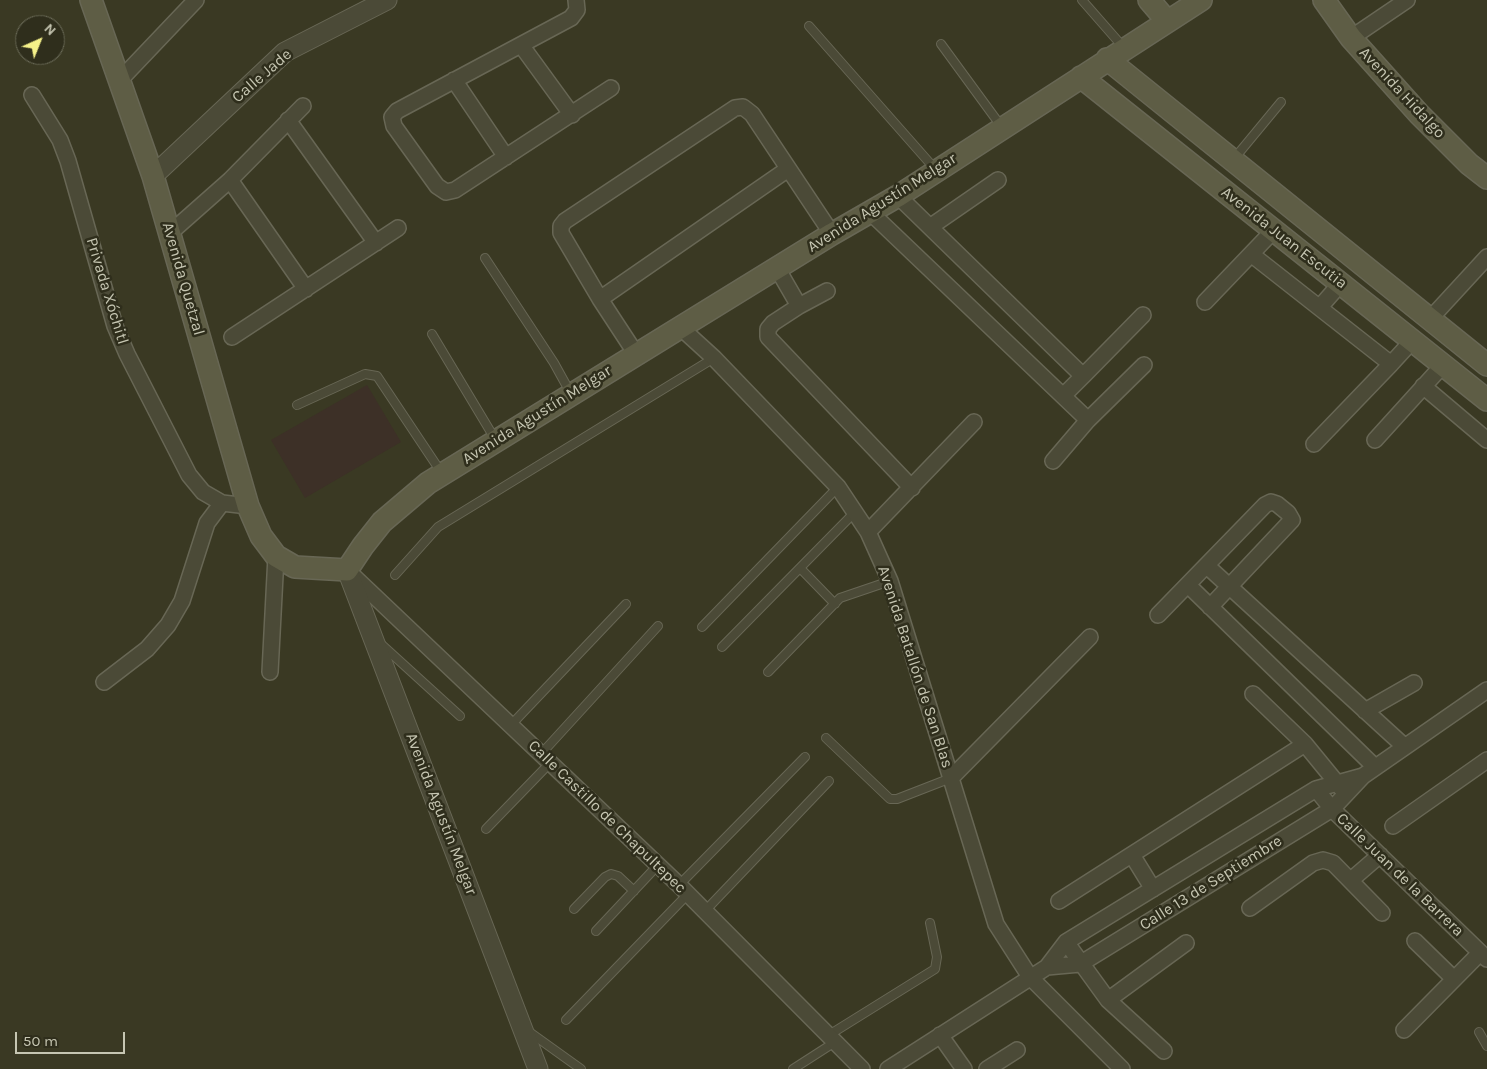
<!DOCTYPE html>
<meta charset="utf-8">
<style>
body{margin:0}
#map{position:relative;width:1487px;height:1069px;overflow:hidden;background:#3a3923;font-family:Karla,sans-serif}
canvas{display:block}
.north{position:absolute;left:15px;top:15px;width:50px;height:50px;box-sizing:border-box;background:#2f2e1c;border:1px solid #6b6b58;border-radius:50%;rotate:44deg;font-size:14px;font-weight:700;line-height:20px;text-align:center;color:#c6c6b2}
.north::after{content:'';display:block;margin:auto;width:18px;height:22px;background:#f5f189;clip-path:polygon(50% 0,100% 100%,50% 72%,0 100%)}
.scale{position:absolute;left:15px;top:1032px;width:110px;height:22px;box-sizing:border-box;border:2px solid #c6c6b2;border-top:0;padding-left:6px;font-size:15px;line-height:18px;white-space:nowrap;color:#c6c6b2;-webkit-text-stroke:4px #2f2e1c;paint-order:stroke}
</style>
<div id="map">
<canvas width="1487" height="1069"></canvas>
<div class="north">N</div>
<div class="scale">50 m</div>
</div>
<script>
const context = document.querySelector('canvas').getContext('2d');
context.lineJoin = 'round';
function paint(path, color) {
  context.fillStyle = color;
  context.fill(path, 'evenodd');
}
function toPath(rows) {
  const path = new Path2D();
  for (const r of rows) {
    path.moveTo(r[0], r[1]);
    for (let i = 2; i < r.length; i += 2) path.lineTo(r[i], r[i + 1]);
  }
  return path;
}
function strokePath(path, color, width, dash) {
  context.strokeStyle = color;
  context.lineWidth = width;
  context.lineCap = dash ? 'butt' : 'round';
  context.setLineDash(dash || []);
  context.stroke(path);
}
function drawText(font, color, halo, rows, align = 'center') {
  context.font = font + ' Karla,sans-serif';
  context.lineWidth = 5;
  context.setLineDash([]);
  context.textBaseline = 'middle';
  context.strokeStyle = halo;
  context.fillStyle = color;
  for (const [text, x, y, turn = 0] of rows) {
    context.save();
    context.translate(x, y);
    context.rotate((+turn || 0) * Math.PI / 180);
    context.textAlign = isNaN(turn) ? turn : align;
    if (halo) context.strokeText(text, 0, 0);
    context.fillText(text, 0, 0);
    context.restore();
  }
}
const green = toPath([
 [367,385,401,442,305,498,271,440]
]);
const service = toPath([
 [1082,0,1124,48],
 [809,26,935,169],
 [941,44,1001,126],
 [1233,160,1281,102],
 [485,258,554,363,570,392],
 [432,334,495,439],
 [297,405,365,374,377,376,441,472],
 [800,568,835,604],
 [395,575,438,527,714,358],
 [702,627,838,487],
 [382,645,460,716],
 [722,647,855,512],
 [768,672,840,598,890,581],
 [510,726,626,604],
 [826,738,890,799,897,799,951,778],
 [541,754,658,626],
 [486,829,550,763],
 [679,885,805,757],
 [574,909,605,877,611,874,618,876,634,891],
 [705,911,829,781],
 [596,931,658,865],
 [566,1020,688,894],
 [528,1031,581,1069],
 [1479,1032,1487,1046],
 [829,1035,935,969,937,957,930,923],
 [793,1069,835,1042]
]);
const minor = toPath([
 [576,0,577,10,571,18,397,111,392,117,394,126,437,186,446,192,455,190,611,88],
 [1351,38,1407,0],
 [521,45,572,115],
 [454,80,506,157],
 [119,81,196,0],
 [32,95,60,140,68,161,115,326,127,354,189,475,203,492,222,503,248,506],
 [288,120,376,243],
 [230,180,306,289],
 [898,196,1083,376,1143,315],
 [870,212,1088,420],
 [930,227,998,180],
 [170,233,230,180,303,106],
 [1251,254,1391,364,1314,444],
 [777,268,799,306,773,323,768,329,768,337,912,488],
 [600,299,788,169],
 [1205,302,1274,230],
 [799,306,827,291],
 [1320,307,1341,283],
 [1430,319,1487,257],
 [680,327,714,358,838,487,868,532,890,581,996,924,1030,977,1122,1069],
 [232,337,398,228],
 [636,354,600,299,561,233,561,226,565,221,735,108,743,107,752,114,832,234],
 [1391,364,1413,340],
 [1423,386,1487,440],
 [1063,396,1083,376],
 [1375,440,1443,365],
 [1053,461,1088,420,1144,365],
 [868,532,974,422],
 [1207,566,1404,746],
 [348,571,679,885,862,1069],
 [1188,585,1375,767],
 [1158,615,1265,505,1271,502,1277,504,1288,513,1292,520,1210,607],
 [270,672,276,556],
 [104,682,147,649,168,625,182,601,207,523,222,503],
 [1253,694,1305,744,1341,788],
 [1365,711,1414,683],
 [951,778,1090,637],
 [1316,789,1332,809,1487,959],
 [1393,826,1487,760],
 [1132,855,1153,889],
 [1351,880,1380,855],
 [1059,901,1305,744],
 [1250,908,1313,863,1323,860,1333,863,1382,913],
 [1415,941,1454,979],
 [1066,942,1108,1000,1164,1051],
 [1047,967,1080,964,1332,809,1363,776,1487,690],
 [1108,1000,1186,943],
 [1404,1030,1480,953],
 [940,1035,964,1069],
 [888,1069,1047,967,1066,942,1316,789,1363,776],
 [987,1069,1017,1050]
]);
const tertiary = toPath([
 [153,176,285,52,387,0],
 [347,570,538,1069]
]);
const secondary = toPath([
 [91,0,153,176,248,506,261,536,276,556,295,567,347,570,363,546,382,522,428,483,832,234,898,196,1201,0],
 [1149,0,1167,21],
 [1324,0,1351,38,1419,114,1469,164,1487,178],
 [1107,59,1487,365],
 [1081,77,1487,400]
]);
const streetNames = [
 ["Calle Jade",262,76,-41],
 ["Avenida Hidalgo",1402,93,47],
 ["Avenida Agustín Melgar",882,203,-32],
 ["Avenida Juan Escutia",1284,238,38],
 ["Avenida Quetzal",183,279,74],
 ["Privada Xóchitl",107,291,73],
 ["Avenida Agustín Melgar",537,415,-32],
 ["Avenida Batallón de San Blas",915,667,72],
 ["Avenida Agustín Melgar",441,814,69],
 ["Calle Castillo de Chapultepec",607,817,44],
 ["Calle Juan de la Barrera",1400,875,44],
 ["Calle 13 de Septiembre",1211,883,-32]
];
paint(green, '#3d3027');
strokePath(service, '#686755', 10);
strokePath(minor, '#686755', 18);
strokePath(tertiary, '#686755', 21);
strokePath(secondary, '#686755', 24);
strokePath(service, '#4b4a37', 8);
strokePath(minor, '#4b4a37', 15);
strokePath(tertiary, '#4b4a37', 19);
strokePath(secondary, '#5e5d45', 21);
drawText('16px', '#c6c6b2', '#2f2e1c', streetNames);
</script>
